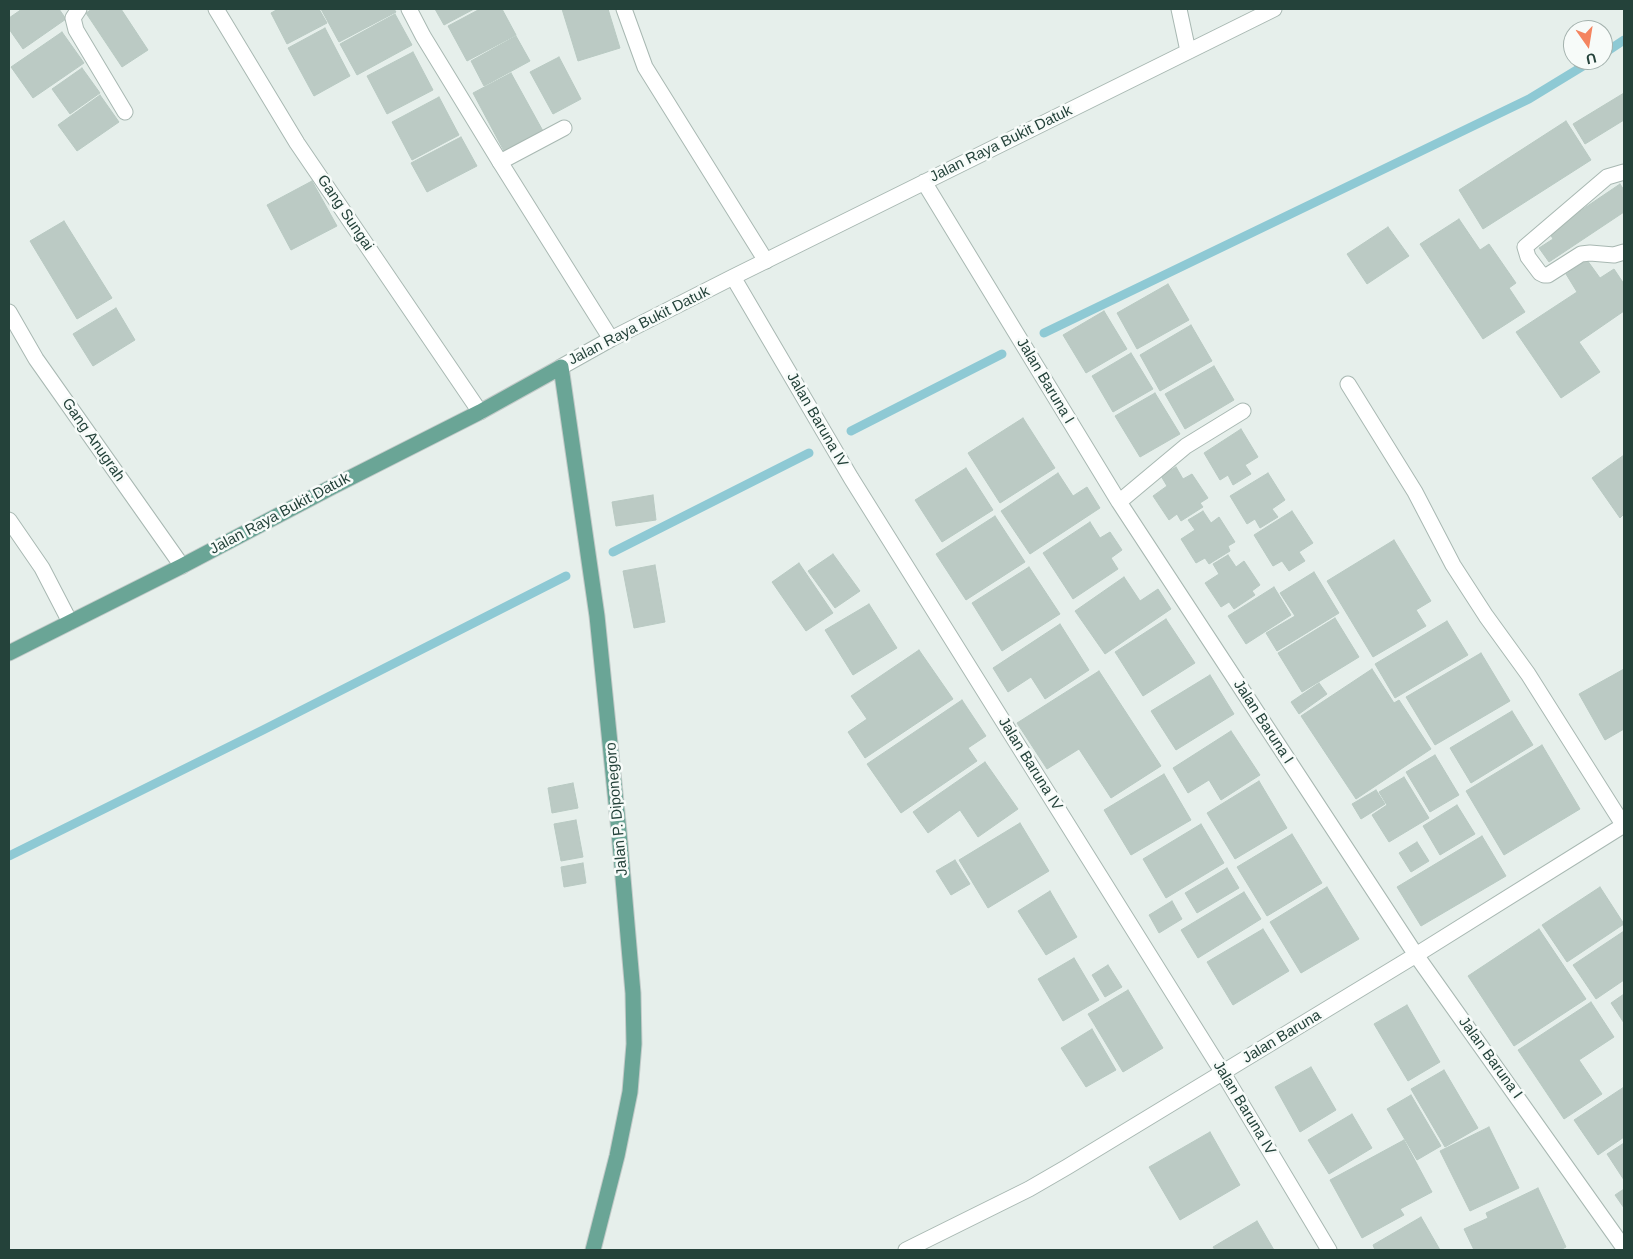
<!DOCTYPE html>
<style>
body{margin:0}
#map{position:relative;width:1633px;height:1259px;overflow:hidden;background:#e6efeb;font-family:Arial,sans-serif}
canvas{display:block}
.frame{position:absolute;inset:0;border:10px solid #24423a;pointer-events:none}
.north{position:absolute;left:1563px;top:20px;width:50px;height:50px;box-sizing:border-box;background:#f7fbf9;border:1px solid #a3b1ad;border-radius:50%;rotate:167deg;font-size:14px;font-weight:700;line-height:20px;text-align:center;color:#24423a}
.north::after{content:'';display:block;margin:auto;width:18px;height:22px;background:#f4845f;clip-path:polygon(50% 0,100% 100%,50% 72%,0 100%)}
</style>
<div id="map">
<canvas width="1633" height="1259"></canvas>
<div class="frame"></div>
<div class="north">U</div>
</div>
<script>
const context = document.querySelector('canvas').getContext('2d');
context.lineJoin = 'round';
function toPath(rows) {
  const path = new Path2D();
  for (const r of rows) {
    path.moveTo(r[0], r[1]);
    for (let i = 2; i < r.length; i += 2) path.lineTo(r[i], r[i + 1]);
  }
  return path;
}
function strokePath(path, color, width, dash) {
  context.strokeStyle = color;
  context.lineWidth = width;
  context.lineCap = dash ? 'butt' : 'round';
  context.setLineDash(dash || []);
  context.stroke(path);
}
function paint(path, color) {
  context.fillStyle = color;
  context.fill(path, 'evenodd');
}
function drawText(font, color, halo, rows, align = 'center') {
  context.font = font + ' Arial,sans-serif';
  context.lineWidth = 5;
  context.setLineDash([]);
  context.textBaseline = 'middle';
  context.strokeStyle = halo;
  context.fillStyle = color;
  for (const [text, x, y, turn = 0] of rows) {
    context.save();
    context.translate(x, y);
    context.rotate((+turn || 0) * Math.PI / 180);
    context.textAlign = isNaN(turn) ? turn : align;
    if (halo) context.strokeText(text, 0, 0);
    context.fillText(text, 0, 0);
    context.restore();
  }
}
const stream = toPath([
 [1603,54,1624,40],
 [1044,333,1529,99,1593,60],
 [851,431,1002,354],
 [613,552,809,453],
 [9,856,263,730,566,576]
]);
const building = toPath([
 [22,9,59,9,66,19,23,49,9,29,9,18,22,9],
 [92,9,121,9,148,50,122,67,86,13,92,9],
 [278,9,319,9,327,23,287,44,271,13,278,9],
 [321,9,394,9,396,12,339,42,321,9],
 [435,9,474,9,444,25,435,9],
 [480,9,502,9,516,35,467,61,448,26,480,9],
 [562,9,608,9,620,48,578,61,562,9],
 [395,14,412,45,357,75,340,44,395,14],
 [325,28,350,76,314,96,288,48,325,28],
 [62,32,84,63,33,98,11,67,62,32],
 [516,36,530,61,484,86,471,61,516,36],
 [413,52,433,90,387,114,367,76,413,52],
 [559,57,581,99,553,114,530,72,559,57],
 [82,68,100,93,70,114,52,89,82,68],
 [511,73,543,131,504,151,473,93,511,73],
 [1624,93,1624,120,1585,144,1573,124,1624,93],
 [100,95,119,122,77,151,58,125,100,95],
 [439,97,459,135,412,160,392,122,439,97],
 [1566,121,1591,160,1483,229,1459,190,1566,121],
 [461,137,477,166,427,192,411,163,461,137],
 [312,181,337,226,291,250,267,205,312,181],
 [1620,184,1624,190,1624,212,1549,262,1539,248,1553,239,1549,232,1620,184],
 [1459,219,1480,250,1489,244,1516,283,1509,288,1525,312,1483,339,1420,244,1459,219],
 [64,221,112,298,77,319,30,241,64,221],
 [1388,227,1409,256,1367,284,1347,254,1388,227],
 [1587,260,1600,278,1614,269,1624,284,1624,311,1579,342,1600,372,1561,398,1516,332,1577,292,1566,274,1587,260],
 [1168,284,1189,320,1137,349,1117,313,1168,284],
 [116,308,135,340,93,366,73,334,116,308],
 [1104,311,1127,349,1086,373,1063,335,1104,311],
 [1191,325,1212,361,1160,391,1140,355,1191,325],
 [1131,353,1153,389,1113,412,1092,376,1131,353],
 [1214,366,1234,400,1185,429,1165,394,1214,366],
 [1155,393,1180,434,1140,457,1115,416,1155,393],
 [1023,418,1055,468,1000,503,968,453,1023,418],
 [1241,429,1258,457,1245,465,1251,474,1233,485,1228,475,1220,480,1204,453,1241,429],
 [1624,455,1624,514,1620,518,1592,478,1624,455],
 [1176,467,1183,479,1192,474,1208,498,1200,503,1203,507,1181,521,1177,514,1169,520,1153,496,1167,486,1161,476,1176,467],
 [966,468,993,510,942,542,915,500,966,468],
 [1058,473,1073,496,1087,487,1100,508,1030,554,1001,511,1058,473],
 [1268,473,1285,500,1272,509,1278,517,1260,528,1255,519,1247,524,1230,496,1268,473],
 [653,495,656,520,616,526,612,502,653,495],
 [1203,511,1211,523,1219,517,1235,542,1228,546,1230,551,1209,564,1205,558,1196,563,1181,539,1195,530,1188,520,1203,511],
 [1292,511,1313,543,1299,552,1305,561,1289,571,1282,561,1273,566,1254,535,1292,511],
 [995,516,1025,562,966,600,936,554,995,516],
 [1090,522,1100,538,1110,532,1122,550,1111,558,1118,569,1073,599,1043,553,1090,522],
 [1394,540,1431,601,1416,610,1426,626,1373,657,1327,581,1394,540],
 [833,554,860,591,835,608,808,571,833,554],
 [1228,555,1236,567,1244,561,1260,585,1252,591,1255,595,1234,609,1229,602,1221,607,1205,583,1219,574,1213,564,1228,555],
 [799,563,833,613,806,631,772,582,799,563],
 [655,565,665,622,634,628,623,571,655,565],
 [1029,567,1060,614,1002,651,972,603,1029,567],
 [1314,572,1339,613,1277,651,1266,633,1295,616,1280,593,1314,572],
 [1124,577,1140,601,1158,589,1171,609,1105,654,1075,611,1124,577],
 [1274,587,1291,615,1246,644,1228,616,1274,587],
 [869,604,897,648,853,675,825,630,869,604],
 [1335,618,1359,657,1302,692,1278,653,1335,618],
 [1166,619,1195,663,1143,696,1115,652,1166,619],
 [1447,621,1468,655,1395,698,1375,664,1447,621],
 [1060,624,1089,670,1045,699,1031,677,1008,692,993,668,1060,624],
 [919,650,953,699,865,758,848,732,867,719,851,696,919,650],
 [1481,653,1510,701,1435,745,1406,697,1481,653],
 [1372,669,1394,703,1399,700,1431,749,1356,799,1301,716,1372,669],
 [1624,669,1624,729,1605,740,1579,694,1624,669],
 [1099,671,1161,766,1111,798,1079,749,1047,769,1017,723,1099,671],
 [1210,675,1234,714,1176,750,1151,711,1210,675],
 [1319,683,1327,694,1299,714,1291,702,1319,683],
 [962,700,986,736,968,748,977,761,901,813,867,764,962,700],
 [1512,711,1533,745,1471,783,1450,748,1512,711],
 [1231,731,1260,775,1221,800,1209,780,1188,793,1173,768,1231,731],
 [1542,745,1580,809,1504,855,1466,791,1542,745],
 [1435,755,1459,795,1430,812,1406,772,1435,755],
 [985,762,1018,809,978,837,960,810,928,833,913,812,985,762],
 [1164,774,1191,820,1131,855,1104,810,1164,774],
 [1404,777,1429,818,1389,842,1372,815,1387,805,1379,792,1404,777],
 [1259,781,1287,828,1235,859,1207,813,1259,781],
 [573,783,578,808,552,813,548,788,573,783],
 [1376,790,1385,804,1361,819,1352,804,1376,790],
 [1457,805,1475,834,1440,855,1423,826,1457,805],
 [576,820,583,857,561,861,554,824,576,820],
 [1020,823,1049,871,988,908,959,860,1020,823],
 [1201,824,1224,863,1166,898,1143,859,1201,824],
 [1292,834,1322,883,1267,916,1237,867,1292,834],
 [1482,836,1506,876,1421,926,1397,887,1482,836],
 [1417,842,1429,861,1411,872,1399,853,1417,842],
 [955,860,970,884,951,895,936,871,955,860],
 [583,863,586,883,564,887,561,867,583,863],
 [1227,868,1239,888,1197,913,1185,893,1227,868],
 [1327,887,1359,939,1301,973,1270,922,1327,887],
 [1600,887,1624,924,1567,962,1542,925,1600,887],
 [1050,891,1077,937,1046,955,1018,911,1050,891],
 [1244,892,1261,919,1198,958,1181,930,1244,892],
 [1172,901,1182,919,1159,933,1149,915,1172,901],
 [1263,929,1289,971,1233,1005,1207,962,1263,929],
 [1539,929,1586,999,1514,1046,1468,976,1539,929],
 [1624,931,1624,980,1596,999,1573,965,1624,931],
 [1074,958,1099,1000,1063,1021,1038,979,1074,958],
 [1108,965,1122,987,1105,997,1092,975,1108,965],
 [1128,990,1163,1048,1123,1072,1088,1014,1128,990],
 [1624,994,1624,1023,1611,1003,1624,994],
 [1591,1002,1614,1037,1579,1060,1602,1094,1564,1119,1518,1050,1591,1002],
 [1407,1005,1440,1062,1408,1081,1374,1024,1407,1005],
 [1092,1029,1116,1070,1086,1087,1061,1048,1092,1029],
 [1311,1067,1336,1110,1300,1132,1275,1087,1311,1067],
 [1444,1070,1478,1128,1445,1147,1411,1089,1444,1070],
 [1624,1087,1624,1137,1598,1155,1574,1120,1624,1087],
 [1411,1095,1441,1146,1417,1160,1387,1109,1411,1095],
 [1352,1114,1372,1148,1329,1174,1308,1140,1352,1114],
 [1489,1127,1519,1188,1470,1211,1440,1151,1489,1127],
 [1210,1132,1240,1185,1180,1220,1149,1167,1210,1132],
 [1404,1140,1432,1192,1400,1209,1404,1215,1362,1238,1330,1180,1404,1140],
 [1624,1143,1624,1180,1607,1154,1624,1143],
 [1538,1188,1566,1247,1560,1250,1474,1250,1464,1229,1488,1218,1486,1213,1538,1188],
 [1624,1189,1624,1208,1615,1195,1624,1189],
 [1421,1217,1440,1250,1375,1250,1373,1245,1421,1217],
 [1257,1221,1274,1250,1215,1250,1213,1247,1257,1221]
]);
const lane = toPath([
 [624,9,645,67,766,261],
 [500,162,564,128],
 [1624,172,1607,177,1525,247,1528,257,1540,273,1544,275,1548,275,1581,254,1590,253,1614,255,1624,252]
]);
const street = toPath([
 [79,9,73,18,76,30,125,112],
 [216,9,297,143,480,412],
 [409,9,423,36,500,162,611,339],
 [1179,9,1188,51],
 [924,182,1119,502,1416,955,1624,1248],
 [733,277,851,478,1223,1073,1329,1250],
 [9,312,36,359,182,566],
 [561,367,611,339,733,277,1274,9],
 [1348,384,1415,492,1453,565,1486,616,1528,674,1624,826],
 [1119,502,1186,446,1243,411],
 [9,520,42,568,70,622],
 [906,1250,1029,1189,1067,1167,1416,955,1624,825]
]);
const primary = toPath([
 [9,653,182,566,332,487,480,412,561,367,597,616,619,832,633,993,634,1044,630,1092,617,1156,593,1250]
]);
const streetNames = [
 ["Jalan Raya Bukit Datuk",1001,144,-26],
 ["Gang Sungai",345,213,56],
 ["Jalan Raya Bukit Datuk",639,326,-27],
 ["Jalan Baruna I",1045,381,59],
 ["Jalan Baruna IV",817,420,60],
 ["Gang Anugrah",93,440,55],
 ["Jalan Raya Bukit Datuk",280,514,-28],
 ["Jalan Baruna I",1263,722,57],
 ["Jalan Baruna IV",1030,764,58],
 ["Jalan P. Diponegoro",617,809,-95],
 ["Jalan Baruna",1282,1037,-31],
 ["Jalan Baruna I",1490,1058,54],
 ["Jalan Baruna IV",1244,1108,59]
];
strokePath(stream, '#8ec9d4', 9);
paint(building, '#bbcac4');
strokePath(building, '#b8c9c2', 1);
strokePath(lane, '#a8b8b2', 17);
strokePath(street, '#a8b8b2', 17);
strokePath(primary, '#c2cac8', 17);
strokePath(lane, '#fff', 15);
strokePath(street, '#fff', 15);
strokePath(primary, '#6aa596', 15);
drawText('15px', '#24423a', '#f7fbf9', streetNames);
</script>
